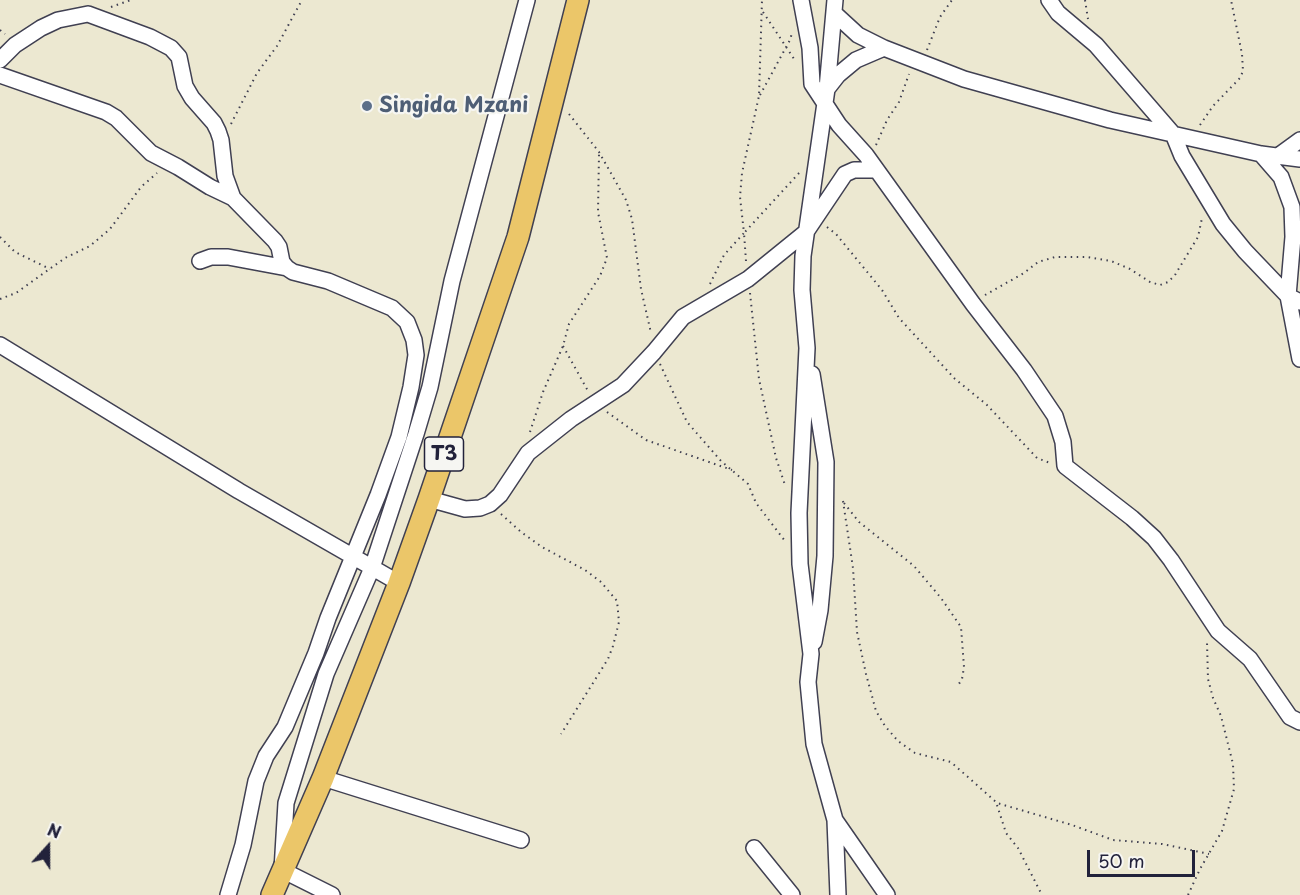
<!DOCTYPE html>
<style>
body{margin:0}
#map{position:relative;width:1300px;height:895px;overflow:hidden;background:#ece8d1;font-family:"Playpen Sans",sans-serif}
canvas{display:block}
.north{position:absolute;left:18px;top:817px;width:60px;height:60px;-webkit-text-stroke:4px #f6f6f2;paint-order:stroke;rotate:21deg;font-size:16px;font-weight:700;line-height:24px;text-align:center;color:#22223b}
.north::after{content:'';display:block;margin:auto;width:21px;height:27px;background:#22223b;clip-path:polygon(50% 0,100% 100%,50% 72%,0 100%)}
.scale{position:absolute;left:1087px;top:850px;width:108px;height:27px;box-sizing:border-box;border:3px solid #22223b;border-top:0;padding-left:8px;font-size:18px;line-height:21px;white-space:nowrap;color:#22223b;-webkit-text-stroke:4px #f6f6f2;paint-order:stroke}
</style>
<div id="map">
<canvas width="1300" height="895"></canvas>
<div class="north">N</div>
<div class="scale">50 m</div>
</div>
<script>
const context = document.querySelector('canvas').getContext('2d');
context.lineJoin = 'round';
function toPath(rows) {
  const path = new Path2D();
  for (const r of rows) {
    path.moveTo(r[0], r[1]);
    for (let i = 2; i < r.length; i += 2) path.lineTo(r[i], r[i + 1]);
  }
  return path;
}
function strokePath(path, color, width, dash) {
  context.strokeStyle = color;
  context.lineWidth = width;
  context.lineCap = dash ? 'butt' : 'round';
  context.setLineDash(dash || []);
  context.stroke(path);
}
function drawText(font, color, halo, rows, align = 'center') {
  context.font = font + ' "Playpen Sans",sans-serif';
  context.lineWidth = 4.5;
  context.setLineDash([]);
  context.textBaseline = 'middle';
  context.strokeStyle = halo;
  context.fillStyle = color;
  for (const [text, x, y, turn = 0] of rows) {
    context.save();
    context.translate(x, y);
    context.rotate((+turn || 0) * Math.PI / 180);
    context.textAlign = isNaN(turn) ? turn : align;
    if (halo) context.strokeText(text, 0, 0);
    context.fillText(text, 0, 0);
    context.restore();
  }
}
const path = toPath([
 [1085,0,1088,19],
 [111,7,131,0],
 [763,12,796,62],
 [0,30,5,34],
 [927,50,940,17,952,0],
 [760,95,790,40,792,33],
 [569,114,599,152,626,200,632,219,641,289,651,333],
 [231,124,257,73,277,46,302,0],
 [1200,125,1213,106,1240,78,1243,71,1242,54,1231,0],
 [876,145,887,120,899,102,909,74],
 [827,227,836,234,882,290,899,318,955,379,986,404,1037,458,1050,463],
 [0,237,15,252,50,269],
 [746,261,744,233,800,172],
 [710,284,724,255,744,233,740,197,742,173,759,96,762,0],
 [750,293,759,379,776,458,785,485],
 [985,295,1024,273,1038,262,1055,257,1087,257,1111,261,1130,269,1150,282,1160,285,1168,282,1175,275,1187,255,1198,237,1202,218],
 [0,299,16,293,65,258,90,246,110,229,141,187,157,173],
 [563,346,588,391],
 [660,364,687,422,721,461,748,484,756,503,785,541],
 [607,412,646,440,732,470],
 [530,432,543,392,563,346,569,324,600,276,607,258,598,212,599,154],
 [843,501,853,568,857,632,866,674,876,711,885,726,898,741,915,753,951,762,997,803,1072,825,1113,840,1162,844,1209,854],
 [844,503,859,522,914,566,941,598,961,627,964,667,962,679,957,687],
 [501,514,521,532,542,547,585,570,601,582,617,601,619,622,613,646,608,659,561,734],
 [997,805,1006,833,1018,848,1042,895],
 [1188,895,1200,869,1222,831,1234,789,1233,764,1221,716,1213,698,1208,679,1207,642]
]);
const minor = toPath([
 [801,0,810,48,812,84,839,125,866,155,973,304,1024,370,1055,416,1063,442,1065,466,1132,518,1154,538,1171,560,1218,631,1250,659,1290,717,1300,722],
 [835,0,827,89,803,256,802,290,807,348,799,513,800,564,811,654,808,682,814,744,835,820,838,895],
 [1049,0,1058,13,1096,45,1173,134,1182,156,1223,224,1245,251,1288,296,1300,302],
 [834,13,858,35,884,48,964,79,1110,120,1261,154,1300,159],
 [0,60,15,45,41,28,58,20,88,14,150,37,171,48,179,57,185,86,192,98,214,123,218,131,221,140,225,176,233,198],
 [0,75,106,112,116,118,151,153,178,167,210,187,233,198,275,241,279,247,282,262,287,268,293,272,328,281,392,308,407,322,414,340,416,355,411,387,399,437,378,495,328,618,316,653,285,727,266,756,256,781,243,845,228,895],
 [827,89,838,75,856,60,884,48],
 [1261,154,1281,177,1292,207,1293,237,1288,296,1300,359],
 [1278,156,1300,140],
 [200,261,211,257,228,257,287,268],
 [0,345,239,491,399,583],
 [812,374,826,462,825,556,820,610,814,642],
 [429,499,465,509,480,508,490,504,500,495,528,453,571,419,623,385,654,352,683,317,748,279,806,232,845,174,854,170,876,170],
 [323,778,521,840],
 [835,820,887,895],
 [754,848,792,895],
 [332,895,282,870,286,803,326,674,372,568,416,434,430,387,452,281,527,0]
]);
const highway = toPath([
 [272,895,323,778,399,583,429,499,518,237,578,0]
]);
const markers = [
 [367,106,6,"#5c6f8a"]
];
const shields = [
 [444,454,39]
];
const shieldNames = [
 ["T3",444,454]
];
const serviceNames = [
 ["Singida Mzani",379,106]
];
strokePath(minor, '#404052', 18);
strokePath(highway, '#404052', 24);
strokePath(path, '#404052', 2, [1.5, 4.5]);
strokePath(minor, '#fff', 15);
strokePath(highway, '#ebc669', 21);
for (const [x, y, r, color] of markers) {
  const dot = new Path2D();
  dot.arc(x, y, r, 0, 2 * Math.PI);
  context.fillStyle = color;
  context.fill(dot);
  strokePath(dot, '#f6f6f2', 2);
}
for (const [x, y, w] of shields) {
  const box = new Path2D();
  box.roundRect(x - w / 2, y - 17, w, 34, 4.5);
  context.fillStyle = '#f6f6f2';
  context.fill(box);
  strokePath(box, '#22223b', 1.5);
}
drawText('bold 20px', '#22223b', null, shieldNames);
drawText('bold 21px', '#4e5e75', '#f6f6f2', serviceNames, 'left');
</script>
